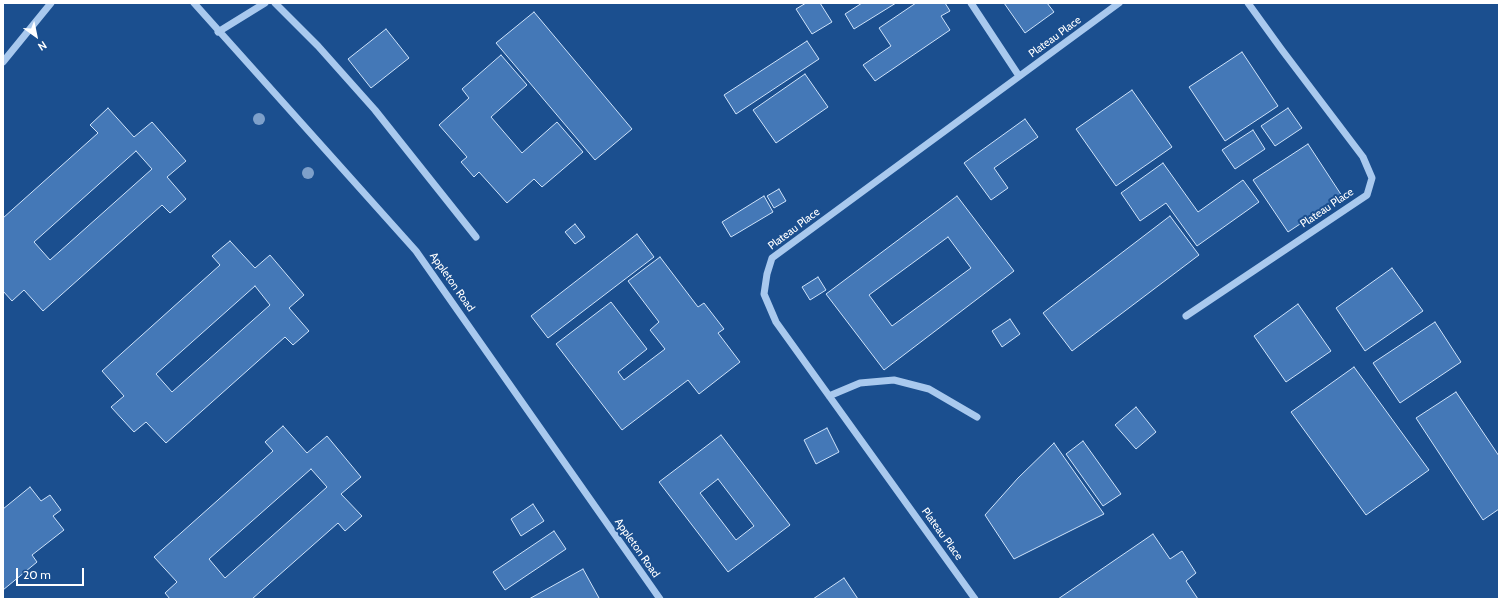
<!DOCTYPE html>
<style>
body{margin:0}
#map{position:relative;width:1502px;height:602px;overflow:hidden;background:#1b4f8f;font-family:Cabin,sans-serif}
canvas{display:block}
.frame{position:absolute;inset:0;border:4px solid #fff;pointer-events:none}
.north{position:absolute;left:16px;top:16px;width:40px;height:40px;-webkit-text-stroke:3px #1b4f8f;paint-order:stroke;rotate:147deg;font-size:11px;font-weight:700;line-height:16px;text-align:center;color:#fff}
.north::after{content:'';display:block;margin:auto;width:14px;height:18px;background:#fff;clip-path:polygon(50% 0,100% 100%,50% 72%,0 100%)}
.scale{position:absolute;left:16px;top:568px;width:68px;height:18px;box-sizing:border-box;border:2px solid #fff;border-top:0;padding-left:5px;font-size:12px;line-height:14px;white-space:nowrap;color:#fff;-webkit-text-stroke:3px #1b4f8f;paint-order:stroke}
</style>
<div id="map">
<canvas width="1502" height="602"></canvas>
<div class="frame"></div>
<div class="north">N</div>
<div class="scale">20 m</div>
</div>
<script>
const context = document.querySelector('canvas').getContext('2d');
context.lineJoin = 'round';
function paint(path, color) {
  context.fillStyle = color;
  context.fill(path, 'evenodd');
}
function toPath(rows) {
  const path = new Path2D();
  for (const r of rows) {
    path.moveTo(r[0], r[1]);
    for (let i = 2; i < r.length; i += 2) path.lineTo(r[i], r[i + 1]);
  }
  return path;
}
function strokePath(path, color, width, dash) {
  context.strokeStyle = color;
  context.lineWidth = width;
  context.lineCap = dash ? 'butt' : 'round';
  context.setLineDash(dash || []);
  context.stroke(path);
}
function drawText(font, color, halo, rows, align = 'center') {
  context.font = font + ' Cabin,sans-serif';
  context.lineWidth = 4;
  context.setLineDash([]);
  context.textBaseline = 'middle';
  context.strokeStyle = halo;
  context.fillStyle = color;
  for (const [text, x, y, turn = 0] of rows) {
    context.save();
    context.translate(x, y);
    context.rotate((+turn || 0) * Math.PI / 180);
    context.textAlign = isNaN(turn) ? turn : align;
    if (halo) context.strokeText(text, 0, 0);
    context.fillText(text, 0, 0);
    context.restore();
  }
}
const building = toPath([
 [806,3,820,3,832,22,812,34,796,9,806,3],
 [862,3,896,3,854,29,845,14,862,3],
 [916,3,945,3,950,11,941,16,950,30,875,81,863,65,891,46,879,28,916,3],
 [1004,3,1047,3,1054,12,1025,33,1004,3],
 [534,12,632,129,595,160,496,43,534,12],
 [386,29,409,58,371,88,348,59,386,29],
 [807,41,819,59,736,114,724,95,807,41],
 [1242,52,1278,106,1225,141,1189,87,1242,52],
 [501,55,527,85,491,117,522,153,557,122,583,152,542,187,534,179,507,203,479,172,474,177,461,162,467,157,439,125,469,98,462,89,501,55],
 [805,74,828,107,776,143,753,110,805,74],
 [1132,90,1172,147,1116,186,1076,129,1132,90],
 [108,108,134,137,152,122,186,161,167,177,186,199,170,213,162,205,43,311,24,290,12,301,3,291,3,218,98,133,90,125,108,108],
 [136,151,152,169,50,260,34,242,136,151],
 [1288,108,1302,128,1275,146,1261,126,1288,108],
 [1025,119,1038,137,994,168,1008,188,991,200,964,163,1025,119],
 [1253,130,1265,149,1235,169,1222,150,1253,130],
 [1308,144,1342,196,1288,232,1253,180,1308,144],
 [1163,163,1198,212,1243,180,1259,202,1197,246,1166,203,1140,221,1121,193,1163,163],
 [779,189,786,201,774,208,767,196,779,189],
 [764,196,773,212,731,237,722,222,764,196],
 [957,196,1014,271,884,370,826,294,957,196],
 [948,237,971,268,892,326,869,295,948,237],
 [1170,216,1199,255,1072,351,1043,313,1170,216],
 [575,224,585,237,575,244,565,232,575,224],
 [637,234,654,257,548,338,531,316,637,234],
 [230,241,255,268,270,255,304,295,289,308,309,331,293,345,285,337,166,443,146,422,134,432,111,407,124,396,102,371,220,265,212,256,230,241],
 [255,286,270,305,172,392,156,374,255,286],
 [660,257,698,307,704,303,724,329,718,333,740,362,699,394,688,380,622,430,556,344,611,302,647,349,618,372,624,380,665,349,650,330,659,322,628,281,660,257],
 [1392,268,1423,311,1365,351,1336,308,1392,268],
 [818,277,826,290,810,300,802,287,818,277],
 [1298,304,1331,351,1286,382,1254,336,1298,304],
 [1010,319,1020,334,1002,347,992,331,1010,319],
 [1435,322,1461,362,1400,403,1373,363,1435,322],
 [1354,367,1429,470,1366,515,1291,412,1354,367],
 [1456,392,1499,456,1499,509,1483,520,1416,418,1456,392],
 [1136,407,1156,432,1136,449,1115,425,1136,407],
 [283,426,307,453,327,436,361,477,341,494,362,516,345,531,338,523,252,599,170,599,165,593,177,582,154,557,273,451,265,442,283,426],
 [311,469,327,487,225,578,209,559,311,469],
 [827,428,839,452,816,464,804,440,827,428],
 [721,435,790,525,728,572,659,482,721,435],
 [718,479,754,526,736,540,700,493,718,479],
 [1083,441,1121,494,1103,506,1066,454,1083,441],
 [1054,443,1104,514,1014,559,985,515,1018,478,1054,443],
 [30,487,41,501,50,495,61,510,53,516,64,530,32,555,37,562,3,590,3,509,30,487],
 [533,504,544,521,521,536,511,519,533,504],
 [554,531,566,549,505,590,493,572,554,531],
 [1153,534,1170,559,1182,551,1196,573,1186,581,1198,599,1058,599,1153,534],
 [583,569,599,598,597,599,529,599,583,569],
 [844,578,858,599,813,599,844,578]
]);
const minor = toPath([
 [194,3,416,251,660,599],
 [275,3,318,46,375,110,476,237],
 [971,3,1019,76],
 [218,32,265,3],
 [3,62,51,3],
 [1186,316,1367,195,1372,178,1363,157,1282,50,1248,3],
 [829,396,860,383,894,380,929,389,977,417],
 [975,599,776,322,764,294,767,274,772,258,1119,3]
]);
const trees = [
 [259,119],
 [308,173]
];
const streetNames = [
 ["Plateau Place",1055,37,-36],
 ["Plateau Place",1327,208,-34],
 ["Plateau Place",794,229,-37],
 ["Appleton Road",452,282,55],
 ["Plateau Place",942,534,54],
 ["Appleton Road",637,548,55]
];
paint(building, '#4478b7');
strokePath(building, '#cfe3fa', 1);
strokePath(minor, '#a9c9ee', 7);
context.fillStyle = '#7ea0ca';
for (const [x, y] of trees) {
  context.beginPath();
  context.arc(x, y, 6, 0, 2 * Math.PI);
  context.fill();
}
drawText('11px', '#fff', '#1b4f8f', streetNames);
</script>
